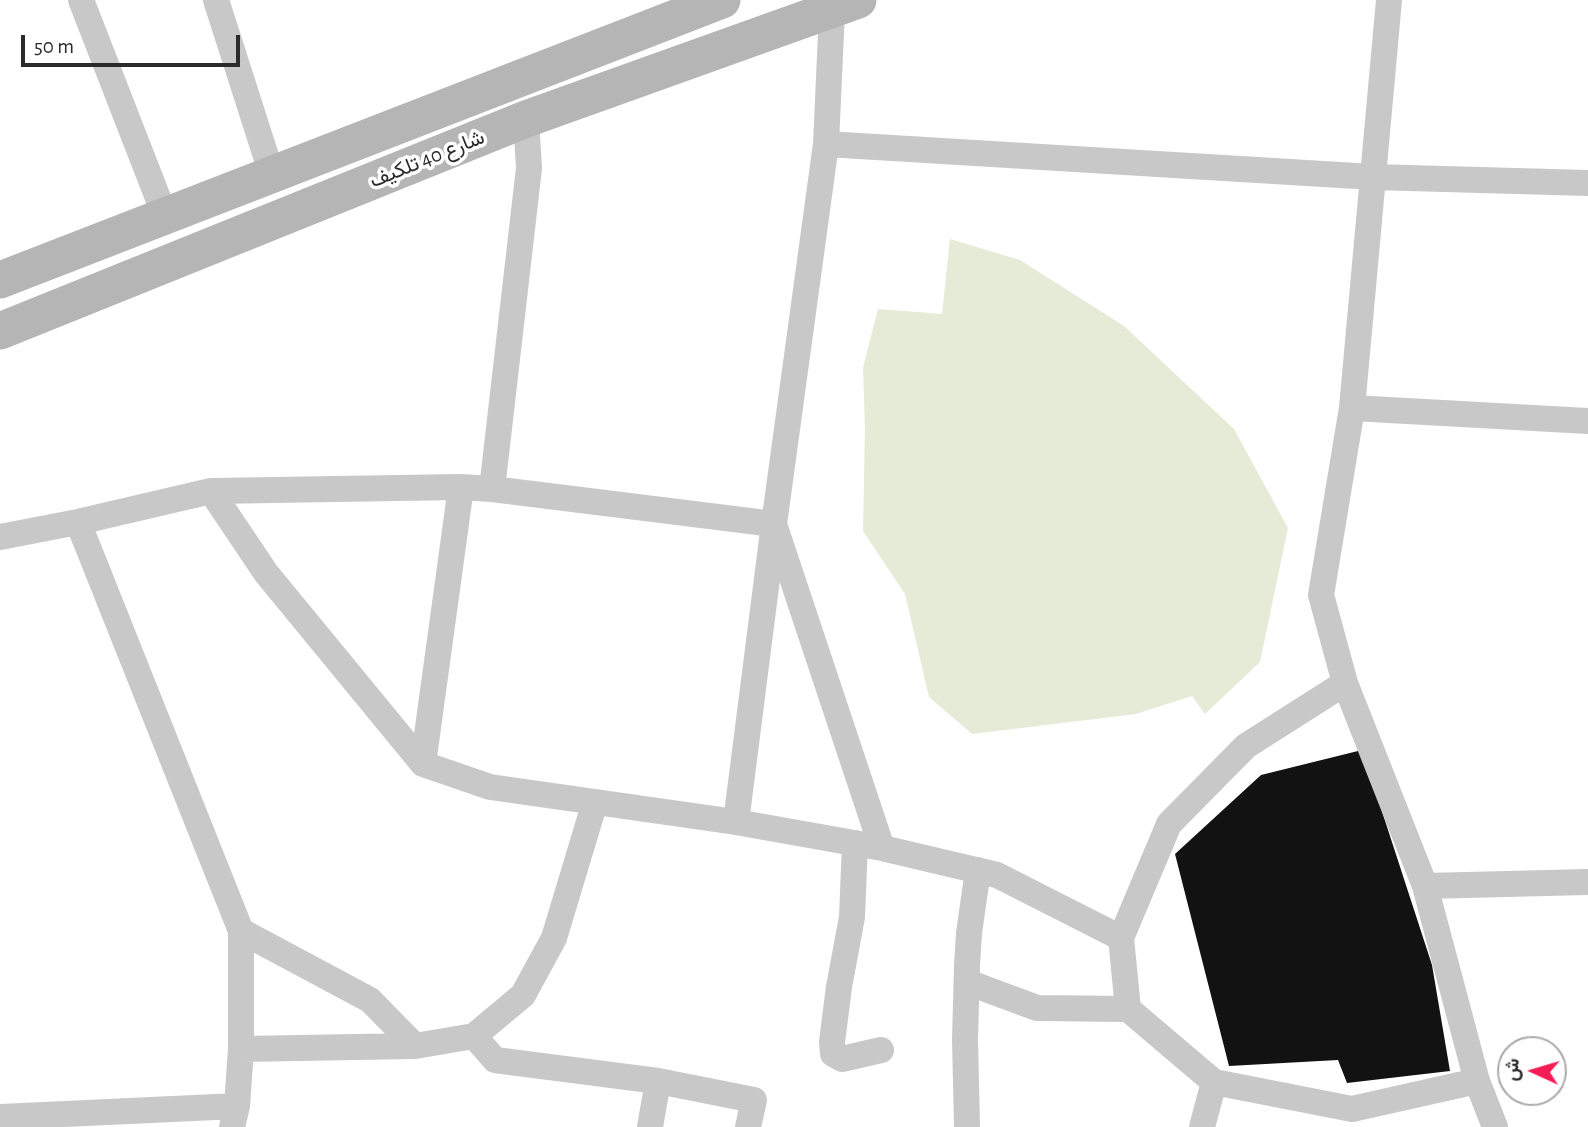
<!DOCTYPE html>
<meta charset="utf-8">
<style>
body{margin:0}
#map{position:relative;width:1588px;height:1127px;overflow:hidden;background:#fff;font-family:"Alegreya Sans",Vazirmatn,sans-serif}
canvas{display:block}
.north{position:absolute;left:1497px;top:1036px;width:70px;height:70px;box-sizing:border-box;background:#fff;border:2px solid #aaa;border-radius:50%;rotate:274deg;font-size:19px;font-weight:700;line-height:28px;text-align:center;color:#2b2b2b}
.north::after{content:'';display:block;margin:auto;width:24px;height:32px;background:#f51b54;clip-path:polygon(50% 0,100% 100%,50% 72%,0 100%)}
.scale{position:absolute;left:21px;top:35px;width:219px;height:32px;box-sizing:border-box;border:4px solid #2b2b2b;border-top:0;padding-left:9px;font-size:21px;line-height:24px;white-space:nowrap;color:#2b2b2b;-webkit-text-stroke:5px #fff;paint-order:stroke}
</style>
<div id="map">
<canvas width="1588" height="1127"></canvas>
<div class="north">ش</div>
<div class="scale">50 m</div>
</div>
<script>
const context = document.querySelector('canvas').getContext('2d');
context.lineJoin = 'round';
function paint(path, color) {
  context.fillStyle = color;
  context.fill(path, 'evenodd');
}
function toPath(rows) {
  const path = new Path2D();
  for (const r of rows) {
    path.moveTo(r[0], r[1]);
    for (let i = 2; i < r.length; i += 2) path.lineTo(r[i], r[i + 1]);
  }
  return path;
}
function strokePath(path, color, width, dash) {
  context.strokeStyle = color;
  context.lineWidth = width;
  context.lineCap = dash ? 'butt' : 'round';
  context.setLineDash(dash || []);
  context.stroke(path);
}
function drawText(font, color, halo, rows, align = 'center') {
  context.font = font + ' "Alegreya Sans",Vazirmatn,sans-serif';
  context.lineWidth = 7;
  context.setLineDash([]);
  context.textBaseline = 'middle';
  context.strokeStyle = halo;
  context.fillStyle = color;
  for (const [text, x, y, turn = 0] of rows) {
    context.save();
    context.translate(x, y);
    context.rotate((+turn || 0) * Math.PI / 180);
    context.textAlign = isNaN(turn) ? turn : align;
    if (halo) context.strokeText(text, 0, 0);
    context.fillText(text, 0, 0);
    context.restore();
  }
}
const green = toPath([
 [950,239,1020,260,1124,326,1234,429,1288,528,1260,662,1205,714,1192,696,1136,714,972,734,929,697,905,594,863,531,865,427,863,368,878,309,942,314]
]);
const building = toPath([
 [1362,750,1432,965,1450,1071,1347,1083,1338,1060,1229,1066,1175,854,1261,775]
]);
const street = toPath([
 [81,0,165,216],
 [216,0,272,175],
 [1389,0,1352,408,1321,595,1345,683,1425,886,1477,1081,1495,1127],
 [826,144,1373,177,1588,183],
 [1352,408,1588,421],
 [492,489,529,168,526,119],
 [211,491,266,573,423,764,490,787,736,822,882,848,997,875,1121,938],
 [78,522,241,931,241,1049,237,1106,232,1127],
 [0,537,78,522,211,491,461,487,492,489,774,524,882,848],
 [1345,683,1246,746,1169,824,1121,938,1128,1009,1214,1082,1352,1109,1477,1081],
 [423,764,461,487],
 [736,822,774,524,826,144,832,11],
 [855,843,852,917,839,987,832,1042,833,1054,842,1059,881,1050],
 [1425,886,1588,882],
 [241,931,370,1000,415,1046],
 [967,982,1037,1008,1128,1009],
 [474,1036,495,1060,658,1081,754,1100,748,1127],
 [241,1049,415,1046,474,1036,523,995,554,938,595,802],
 [0,1117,237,1106],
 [650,1127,658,1081],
 [967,1127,965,1039,967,966,969,933,978,870],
 [1202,1127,1214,1082]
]);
const secondary = toPath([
 [0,280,722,0],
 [0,331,526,119,858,0]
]);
const streetNames = [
 ["شارع 40 تلكيف",427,159,-22]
];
paint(green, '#e5ebd7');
paint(building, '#121212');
strokePath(street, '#c8c8c8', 26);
strokePath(secondary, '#b5b5b5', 37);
drawText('21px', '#2b2b2b', '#fff', streetNames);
</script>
